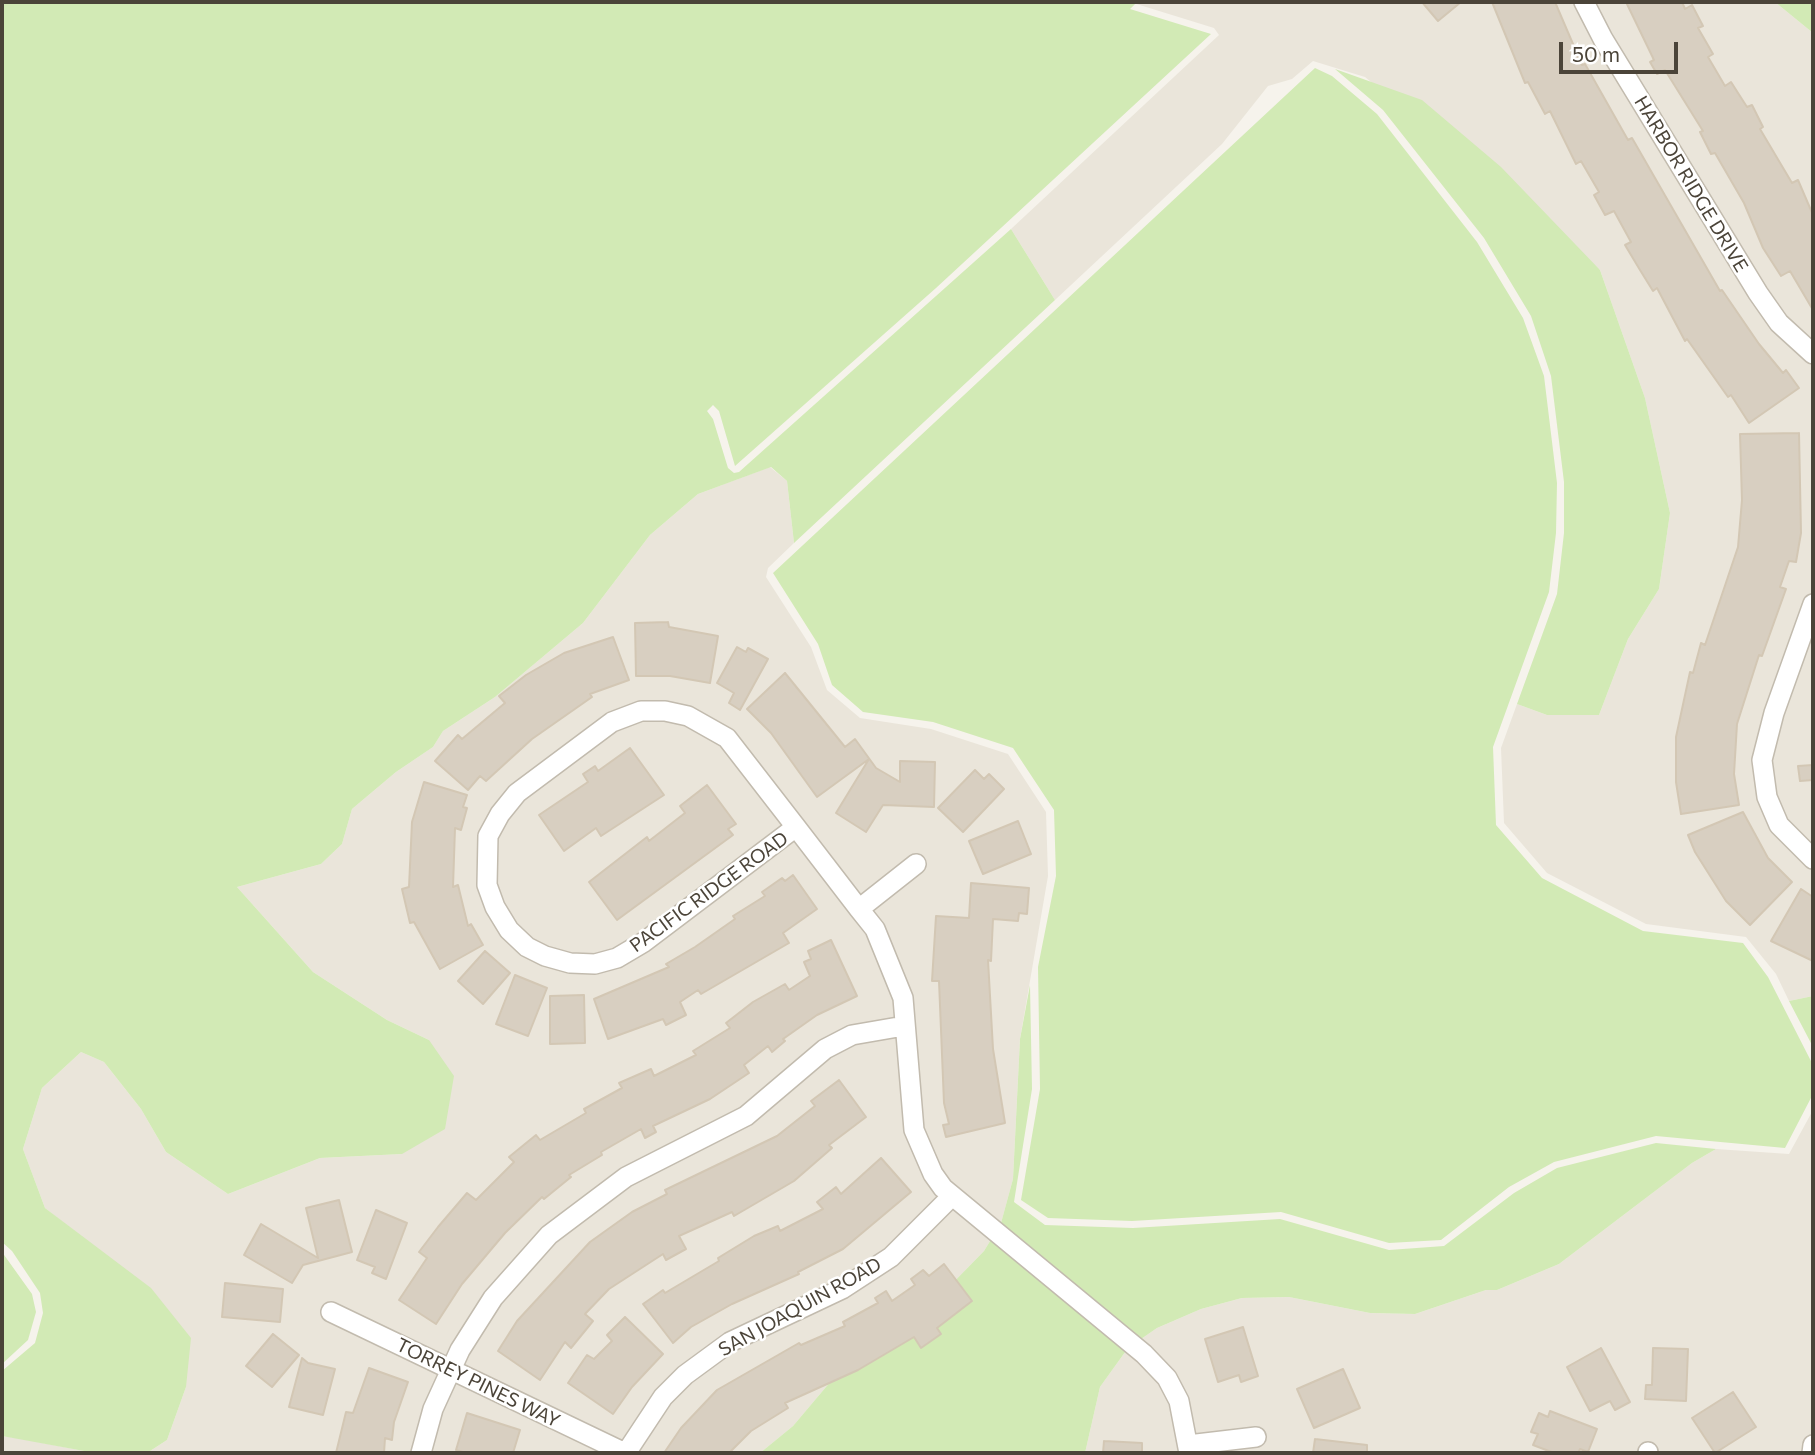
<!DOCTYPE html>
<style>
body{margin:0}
#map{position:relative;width:1815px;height:1455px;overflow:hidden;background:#f6f3ec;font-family:Commissioner,sans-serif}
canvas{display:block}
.frame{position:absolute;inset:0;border:4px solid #4b4439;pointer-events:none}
.scale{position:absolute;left:1559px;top:42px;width:119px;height:32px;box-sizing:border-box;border:4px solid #4b4439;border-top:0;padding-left:9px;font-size:21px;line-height:24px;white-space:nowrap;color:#4b4439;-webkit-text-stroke:5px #fff;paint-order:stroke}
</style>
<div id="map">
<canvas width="1815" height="1455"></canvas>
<div class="frame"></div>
<div class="scale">50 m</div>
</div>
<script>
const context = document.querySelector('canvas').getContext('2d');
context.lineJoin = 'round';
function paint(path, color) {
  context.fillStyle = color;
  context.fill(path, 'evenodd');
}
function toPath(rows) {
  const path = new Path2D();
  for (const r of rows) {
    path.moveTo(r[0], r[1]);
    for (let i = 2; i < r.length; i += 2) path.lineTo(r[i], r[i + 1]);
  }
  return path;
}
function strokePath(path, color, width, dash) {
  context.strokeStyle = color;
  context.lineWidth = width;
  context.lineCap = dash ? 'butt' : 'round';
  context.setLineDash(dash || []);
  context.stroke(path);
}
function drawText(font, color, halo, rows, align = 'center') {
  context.font = font + ' Commissioner,sans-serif';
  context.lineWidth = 5;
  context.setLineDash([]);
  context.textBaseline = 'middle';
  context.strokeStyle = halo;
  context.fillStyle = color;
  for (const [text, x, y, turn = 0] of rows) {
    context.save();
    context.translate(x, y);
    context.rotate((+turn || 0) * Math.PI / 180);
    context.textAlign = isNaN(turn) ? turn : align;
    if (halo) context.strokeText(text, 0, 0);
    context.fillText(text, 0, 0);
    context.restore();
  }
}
const residential = toPath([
 [1130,2,1775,2,1813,33,1813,996,1789,1001,1776,974,1746,937,1646,924,1547,873,1504,823,1501,748,1517,704,1547,715,1599,715,1628,639,1659,589,1670,513,1645,398,1600,270,1365,77,1313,61,1292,79,1268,86,1222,144,1055,300,1011,229,1219,35,1214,28],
 [770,467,787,481,794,543,768,568,766,577,811,647,827,690,860,718,931,729,1008,754,1046,812,1048,876,1020,1039,1013,1179,1001,1223,984,1251,941,1295,842,1368,793,1426,760,1453,147,1453,167,1440,186,1387,89,1243,45,1208,23,1149,42,1088,81,1052,104,1062,141,1109,166,1152,228,1194,320,1158,402,1154,429,1040,387,1020,313,972,237,887,321,864,342,844,352,809,396,772,433,747,443,731,495,697,583,623,650,535,698,494],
 [1813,1110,1813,1453,1085,1453,1100,1387,1128,1348,1157,1328,1201,1309,1242,1298,1289,1297,1370,1313,1415,1314,1486,1290,1497,1290,1559,1264,1692,1163,1716,1149,1789,1154],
 [2,1436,17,1438,95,1453,2,1453]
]);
const green = toPath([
 [2,2,1137,2,1130,9,1211,34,936,288,735,466,719,411,713,405,707,411,713,419,728,468,734,473,739,472,1011,229,1055,300,794,543,787,481,771,467,698,494,650,535,583,623,495,697,443,731,433,747,396,772,352,809,342,844,321,864,237,887,313,972,387,1020,429,1040,454,1076,445,1129,402,1154,320,1158,228,1194,166,1152,141,1109,104,1062,81,1052,42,1088,23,1149,45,1208,151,1288,191,1338,186,1387,167,1440,147,1453,95,1453,2,1436,2,1371,35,1343,43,1313,40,1293,12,1251,2,1242],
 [1775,2,1813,2,1813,33],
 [1315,68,1332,76,1377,114,1477,242,1523,318,1544,376,1557,483,1556,533,1549,592,1493,747,1496,825,1542,878,1643,931,1743,943,1768,977,1813,1065,1813,1094,1785,1148,1656,1136,1554,1162,1509,1187,1441,1240,1389,1243,1281,1212,1132,1221,1048,1218,1021,1200,1040,1089,1038,967,1056,876,1054,810,1013,748,933,722,863,712,832,685,818,644,773,573],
 [1335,69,1422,100,1501,167,1600,270,1645,398,1670,513,1659,589,1628,639,1599,715,1547,715,1517,704,1557,594,1564,533,1564,482,1551,376,1531,316,1484,238,1383,110],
 [1030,985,1032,1089,1014,1202,1045,1225,1133,1228,1280,1219,1389,1250,1444,1246,1514,1193,1557,1168,1656,1143,1716,1149,1692,1163,1559,1264,1497,1290,1486,1290,1415,1314,1370,1313,1289,1297,1242,1298,1201,1309,1157,1328,1128,1348,1100,1387,1085,1453,760,1453,793,1426,842,1368,941,1295,984,1251,1001,1223,1013,1179,1020,1039],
 [1813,996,1813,1047,1789,1001],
 [2,1252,32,1294,36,1312,28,1340,2,1364]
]);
const building = toPath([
 [1422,2,1461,2,1438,21,1422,2],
 [1492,2,1555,2,1582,65,1585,64,1628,140,1632,138,1720,291,1722,290,1759,344,1783,373,1786,370,1799,388,1749,423,1731,395,1728,397,1687,339,1685,341,1657,288,1653,291,1640,270,1625,245,1631,242,1614,211,1605,215,1594,195,1599,192,1581,161,1576,164,1550,111,1545,114,1528,82,1525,83,1492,2],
 [1626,2,1682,2,1685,9,1692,5,1703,26,1698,28,1713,54,1708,57,1725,86,1731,82,1747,107,1752,105,1763,127,1760,129,1792,183,1798,180,1813,215,1813,310,1790,271,1781,276,1763,248,1744,203,1715,153,1711,154,1700,132,1703,131,1665,70,1657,74,1650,62,1654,60,1626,2],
 [1799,433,1801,533,1796,562,1789,561,1780,587,1786,589,1762,656,1759,655,1737,724,1734,774,1739,805,1681,814,1676,782,1676,737,1690,672,1693,673,1701,643,1705,645,1738,547,1742,500,1740,434,1799,433],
 [668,622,669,627,718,636,710,683,670,676,636,676,635,623,668,622],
 [613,637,629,680,590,694,592,697,532,739,486,781,480,776,468,790,435,761,458,735,462,739,505,703,499,696,526,675,564,653,613,637],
 [737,647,746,652,748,648,768,659,740,710,729,703,734,693,717,683,737,647],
 [785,673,845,747,855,739,876,768,900,782,900,761,935,762,934,807,883,805,866,832,836,813,869,759,817,797,771,733,747,709,785,673],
 [630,748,664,795,601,836,596,828,564,851,539,815,588,782,583,774,595,766,598,771,630,748],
 [1813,765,1813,780,1800,781,1798,766,1813,765],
 [975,770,984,779,989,774,1004,789,963,832,938,808,975,770],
 [424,782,467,795,463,807,467,808,461,830,455,828,453,887,458,885,468,926,471,924,483,945,440,969,414,922,410,923,402,889,409,887,412,822,424,782],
 [707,785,736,824,728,829,733,835,617,920,589,882,647,837,649,841,685,813,680,806,707,785],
 [1743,812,1768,858,1792,882,1750,925,1726,901,1695,852,1688,835,1743,812],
 [1018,821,1031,854,983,874,969,841,1018,821],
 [793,875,817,909,783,933,789,943,701,994,698,990,680,1002,686,1015,666,1025,663,1019,608,1039,594,999,669,967,666,964,695,947,735,919,733,916,765,896,762,892,782,878,785,881,793,875],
 [971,883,1029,888,1027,914,1019,913,1018,921,993,919,991,961,988,960,993,1049,1005,1123,946,1137,943,1125,949,1124,944,1103,939,981,932,981,936,916,969,918,971,883],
 [1801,889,1813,897,1813,961,1771,941,1801,889],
 [831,940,857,996,817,1015,783,1039,785,1041,772,1052,768,1046,744,1065,749,1073,710,1099,653,1126,656,1132,645,1138,641,1129,601,1152,602,1155,569,1175,571,1177,544,1199,542,1197,505,1233,462,1284,436,1324,399,1300,427,1258,419,1252,438,1227,467,1193,476,1200,514,1162,509,1157,536,1135,540,1140,586,1113,584,1109,622,1088,619,1083,651,1069,654,1076,696,1055,693,1051,730,1028,726,1023,753,1002,785,984,789,990,810,976,804,962,811,959,808,951,831,940],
 [485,951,510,973,483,1004,458,981,485,951],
 [515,975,547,988,528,1036,496,1024,515,975],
 [584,995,585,1043,550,1044,550,996,584,995],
 [839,1080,866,1117,829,1145,832,1148,794,1181,734,1216,732,1212,679,1236,686,1249,666,1260,663,1254,609,1289,585,1314,593,1321,571,1348,565,1342,540,1380,498,1351,517,1321,590,1242,632,1212,667,1194,665,1190,777,1136,815,1106,811,1101,839,1080],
 [881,1158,911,1192,843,1249,798,1272,799,1274,732,1304,691,1327,673,1343,643,1304,663,1290,665,1293,719,1261,718,1258,754,1236,778,1226,780,1231,823,1209,817,1202,836,1187,841,1194,881,1158],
 [339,1200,352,1252,303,1265,292,1283,244,1255,261,1224,318,1258,306,1208,339,1200],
 [376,1210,407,1223,386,1279,372,1273,375,1267,357,1260,376,1210],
 [944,1264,972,1301,937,1328,941,1334,921,1348,914,1337,858,1370,785,1403,788,1408,751,1431,729,1453,664,1453,681,1428,717,1390,799,1343,801,1345,845,1326,843,1322,878,1303,875,1298,886,1291,892,1301,915,1285,911,1279,923,1270,929,1276,944,1264],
 [225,1283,283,1289,280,1322,222,1317,225,1283],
 [625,1317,663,1354,632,1387,613,1414,568,1383,587,1355,594,1359,612,1341,607,1335,625,1317],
 [1243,1327,1258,1376,1241,1382,1239,1375,1218,1382,1205,1339,1243,1327],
 [273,1334,299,1355,272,1387,246,1366,273,1334],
 [1601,1348,1630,1402,1615,1410,1610,1401,1590,1411,1567,1367,1601,1348],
 [1653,1348,1688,1349,1686,1401,1645,1399,1646,1385,1652,1385,1653,1348],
 [302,1358,308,1363,335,1369,323,1415,289,1407,302,1358],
 [369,1368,408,1382,394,1422,392,1440,385,1438,384,1453,336,1453,346,1412,353,1413,369,1368],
 [1343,1369,1360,1408,1314,1428,1297,1389,1343,1369],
 [1733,1392,1756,1427,1715,1453,1692,1418,1733,1392],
 [1550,1411,1597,1429,1588,1452,1580,1449,1578,1453,1554,1453,1533,1445,1538,1434,1531,1432,1539,1413,1548,1417,1550,1411],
 [467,1413,520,1430,513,1453,466,1453,456,1450,467,1413],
 [1315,1439,1367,1445,1367,1453,1313,1453,1315,1439],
 [1104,1441,1142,1443,1142,1453,1103,1453,1104,1441]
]);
const minor = toPath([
 [1584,2,1603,39,1758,293,1779,323,1813,354],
 [1813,604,1774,713,1762,760,1767,797,1779,825,1813,859],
 [796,827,644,942,617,958,595,964,570,963,545,956,527,947,509,930,495,907,487,885,488,836,500,814,517,793,612,722,641,711,665,711,688,716,727,738,796,827,859,909,875,929,903,998,914,1130,933,1174,943,1188,1144,1354,1167,1378,1179,1401,1189,1453],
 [859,909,916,864],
 [331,1312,625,1453],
 [1188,1445,1256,1437],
 [421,1453,433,1409,460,1350,493,1298,549,1235,626,1177,746,1116,825,1049,852,1035,904,1026],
 [626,1453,663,1397,685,1375,730,1342,842,1289,891,1257,952,1196],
 [1648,1453,1648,1452],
 [1812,1453,1813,1445]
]);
const streetNames = [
 ["HARBOR RIDGE DRIVE",1691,184,59],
 ["PACIFIC RIDGE ROAD",709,892,-36],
 ["SAN JOAQUIN ROAD",800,1307,-29],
 ["TORREY PINES WAY",478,1383,26]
];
paint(residential, '#eae5da');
paint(green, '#d2eab5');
paint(building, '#d8cfc1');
strokePath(building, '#d3c7b4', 2);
strokePath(minor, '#c2bbae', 22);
strokePath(minor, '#fff', 19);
drawText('19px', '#4b4439', '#fff', streetNames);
</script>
